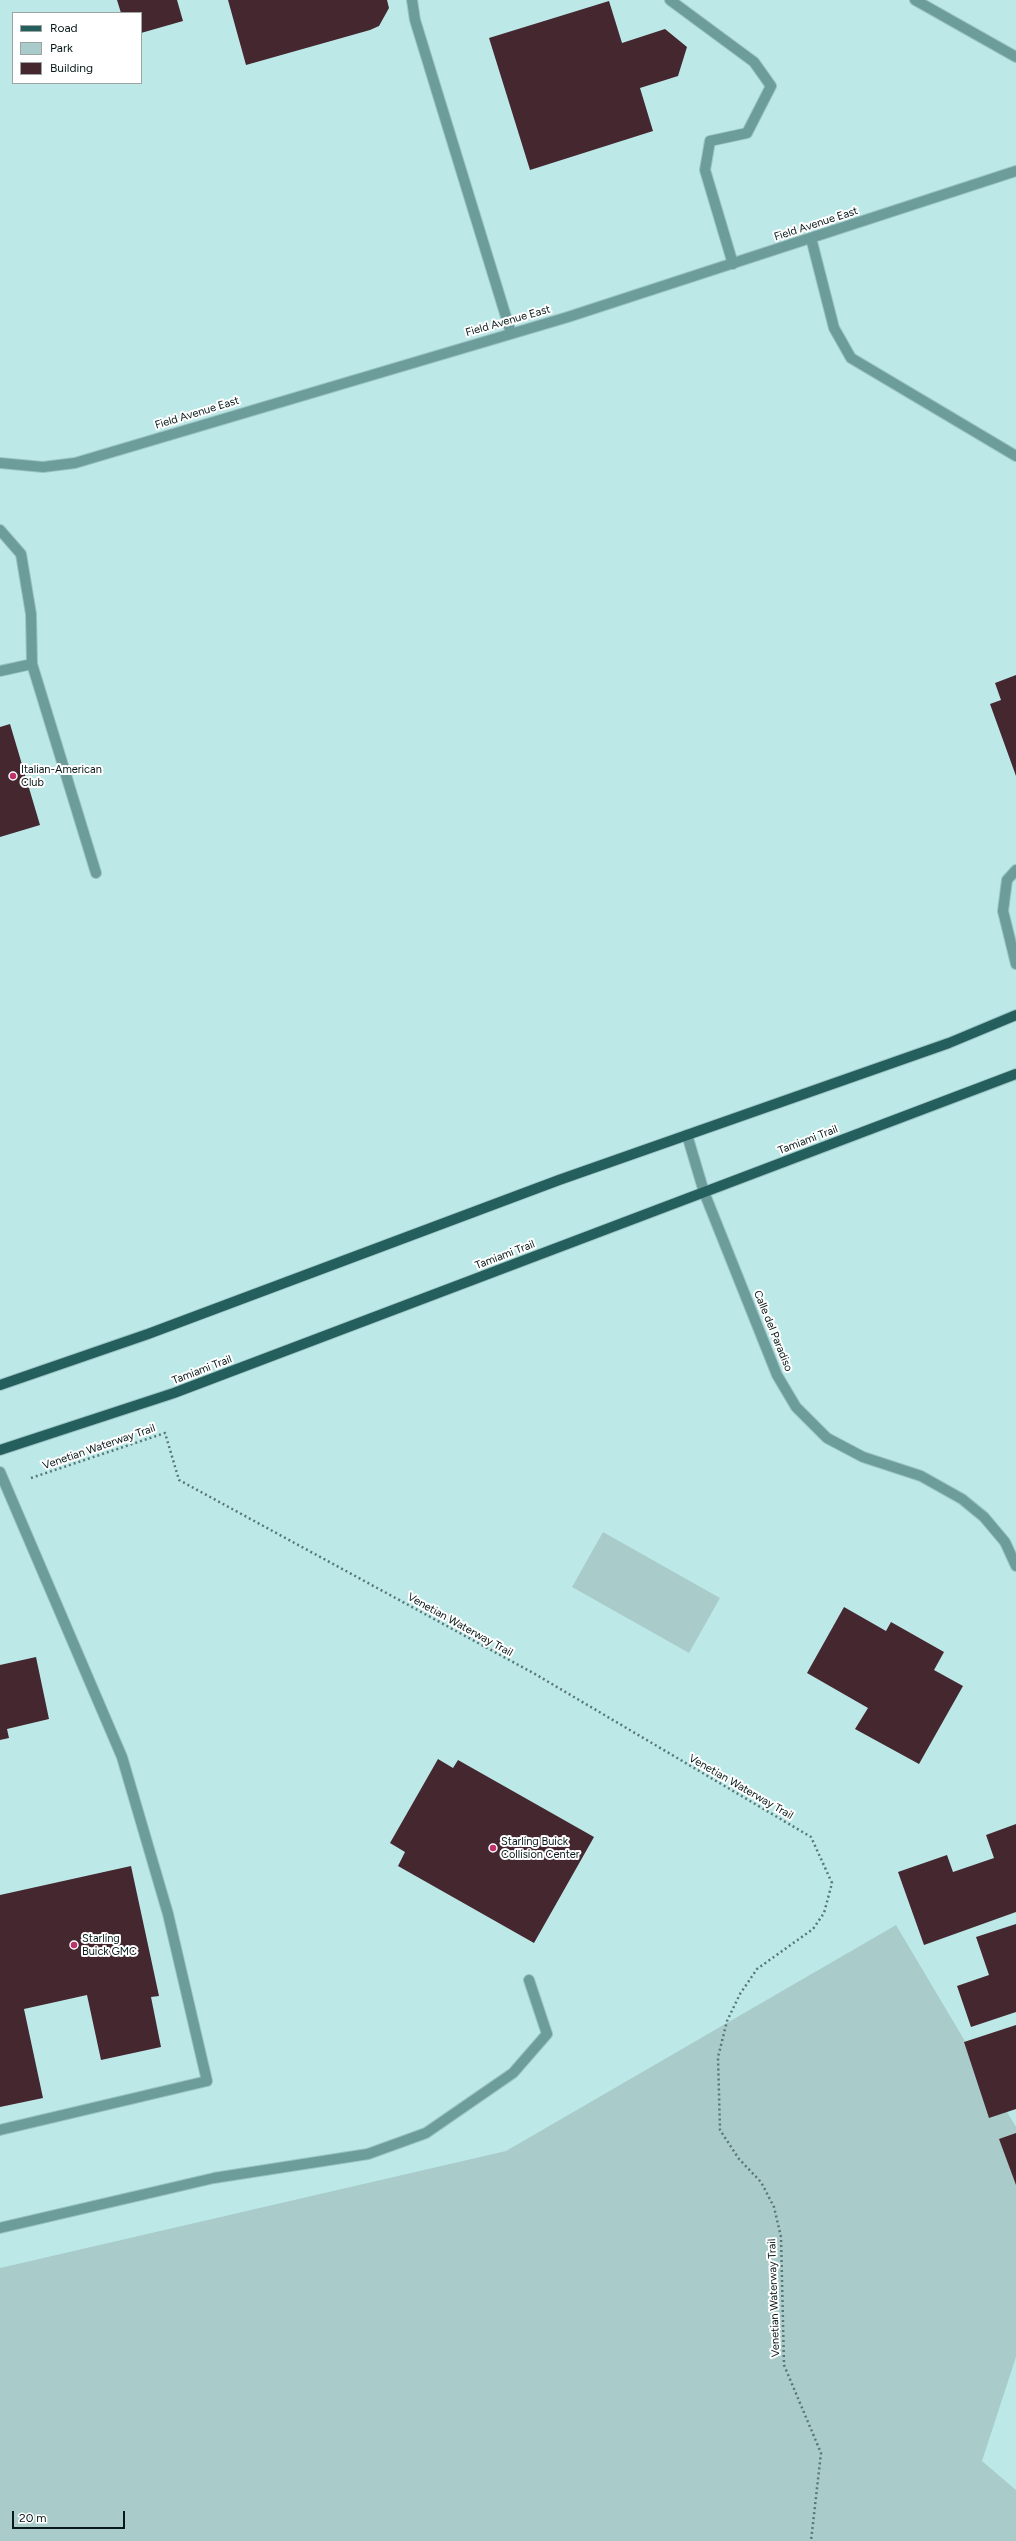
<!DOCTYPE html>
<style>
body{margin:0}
#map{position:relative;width:1016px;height:2541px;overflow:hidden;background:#bce9e8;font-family:Figtree,sans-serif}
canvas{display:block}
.legend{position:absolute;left:12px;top:12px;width:130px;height:72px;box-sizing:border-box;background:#fff;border:1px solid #9ca3a3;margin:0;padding:5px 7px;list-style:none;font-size:12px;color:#071818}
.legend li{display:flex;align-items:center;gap:8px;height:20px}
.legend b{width:20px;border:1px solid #9ca3a3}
.scale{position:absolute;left:12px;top:2511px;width:113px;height:18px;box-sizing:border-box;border:2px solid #071818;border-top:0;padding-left:5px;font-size:12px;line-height:14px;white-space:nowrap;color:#071818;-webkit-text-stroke:3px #fff;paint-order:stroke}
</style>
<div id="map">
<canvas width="1016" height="2541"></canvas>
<ul class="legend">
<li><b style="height:5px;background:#245e5d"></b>Road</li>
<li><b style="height:11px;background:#a9ccca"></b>Park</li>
<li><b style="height:11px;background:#452730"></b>Building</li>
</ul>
<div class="scale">20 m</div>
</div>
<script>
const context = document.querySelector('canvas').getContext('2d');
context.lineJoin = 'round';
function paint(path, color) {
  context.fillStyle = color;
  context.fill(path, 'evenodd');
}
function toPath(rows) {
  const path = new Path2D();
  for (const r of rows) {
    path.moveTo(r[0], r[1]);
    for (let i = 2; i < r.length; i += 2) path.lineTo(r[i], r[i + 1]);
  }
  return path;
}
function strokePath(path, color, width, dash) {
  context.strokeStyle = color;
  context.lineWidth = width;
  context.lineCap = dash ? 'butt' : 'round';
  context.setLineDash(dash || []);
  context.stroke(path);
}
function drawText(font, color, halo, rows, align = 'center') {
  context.font = font + ' Figtree,sans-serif';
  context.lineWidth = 4;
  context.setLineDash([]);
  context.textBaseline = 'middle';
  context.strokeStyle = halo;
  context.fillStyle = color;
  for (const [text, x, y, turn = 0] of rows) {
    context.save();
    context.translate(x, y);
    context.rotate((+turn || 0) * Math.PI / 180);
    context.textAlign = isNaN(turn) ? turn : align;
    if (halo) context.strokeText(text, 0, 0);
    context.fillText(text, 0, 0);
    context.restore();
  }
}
const green = toPath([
 [603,1532,720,1598,689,1653,572,1587],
 [896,1925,1016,2127,1016,2357,982,2461,1016,2490,1016,2541,0,2541,0,2268,506,2151]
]);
const building = toPath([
 [117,0,177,0,183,21,141,33,141,13,121,13],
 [228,0,387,0,389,8,379,26,370,30,246,65],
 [609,1,622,43,665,29,687,47,678,76,640,88,653,131,530,170,489,38],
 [1016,675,1016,776,990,704,1001,700,995,683],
 [10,724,40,825,0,837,0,727],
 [844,1607,886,1631,891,1622,944,1652,934,1670,963,1686,919,1764,855,1729,868,1708,807,1673],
 [36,1657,49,1719,7,1729,9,1738,0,1740,0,1665],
 [438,1759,453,1768,458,1760,594,1837,534,1943,398,1866,405,1852,390,1843],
 [1016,1824,1016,1912,924,1945,898,1872,947,1855,953,1872,994,1858,986,1835],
 [131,1866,159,1996,151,1997,161,2047,101,2060,87,1995,24,2009,43,2098,0,2107,0,1895],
 [1016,1924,1016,2012,971,2027,957,1986,989,1975,976,1937],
 [1016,2025,1016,2109,989,2118,964,2042],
 [1016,2133,1016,2185,999,2139]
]);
const path = toPath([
 [31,1478,165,1433,179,1480,535,1674,811,1837,832,1883,824,1913,813,1929,757,1969,740,1994,727,2021,718,2057,720,2130,739,2159,761,2182,774,2207,781,2237,784,2365,821,2453,811,2541]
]);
const minor = toPath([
 [412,0,415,20,511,333],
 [670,0,754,62,771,86,747,133,710,141,705,170,733,264],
 [915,0,1016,57],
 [811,238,834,328,851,358,1016,456],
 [0,463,43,467,75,463,568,317,1016,171],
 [0,530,21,554,31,614,32,664,0,671],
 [32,664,96,873],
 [1016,870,1007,880,1003,911,1016,964],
 [687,1135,704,1192,777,1375,796,1407,827,1438,863,1457,921,1476,962,1499,984,1517,1005,1542,1016,1566],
 [0,1472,122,1757,168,1914,207,2081,0,2130],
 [0,2228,214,2178,368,2154,426,2133,513,2073,547,2034,529,1980]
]);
const major = toPath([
 [0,1385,148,1334,559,1180,949,1043,1016,1015],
 [0,1450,174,1393,1016,1074]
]);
const markers = [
 [13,776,4,"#bd326a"],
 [493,1848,4,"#bd326a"],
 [74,1945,4,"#bd326a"]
];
const streetNames = [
 ["Field Avenue East",816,224,-18],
 ["Field Avenue East",508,321,-16],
 ["Field Avenue East",197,413,-17],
 ["Tamiami Trail",808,1140,-21],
 ["Tamiami Trail",505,1255,-21],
 ["Calle del Paradiso",773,1331,68],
 ["Tamiami Trail",202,1370,-21],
 ["Venetian Waterway Trail",99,1447,-19],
 ["Venetian Waterway Trail",460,1625,29],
 ["Venetian Waterway Trail",741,1787,30],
 ["Venetian Waterway Trail",774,2298,-92]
];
const poiNames = [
 ["Italian-American",21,770],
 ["Club",21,783],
 ["Starling Buick",501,1842],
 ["Collision Center",501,1855],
 ["Starling",82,1939],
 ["Buick GMC",82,1952]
];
paint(green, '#a9ccca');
paint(building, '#452730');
strokePath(minor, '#9bc3c3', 12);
strokePath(major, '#9bc3c3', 12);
strokePath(path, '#597777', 2.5, [2, 3]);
strokePath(minor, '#6c9d9b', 10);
strokePath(major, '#245e5d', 10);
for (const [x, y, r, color] of markers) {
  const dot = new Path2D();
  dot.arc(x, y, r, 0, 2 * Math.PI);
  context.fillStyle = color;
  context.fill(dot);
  strokePath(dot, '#fff', 1.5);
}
drawText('11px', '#071818', '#fff', streetNames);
drawText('11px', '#071818', '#fff', poiNames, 'left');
</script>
